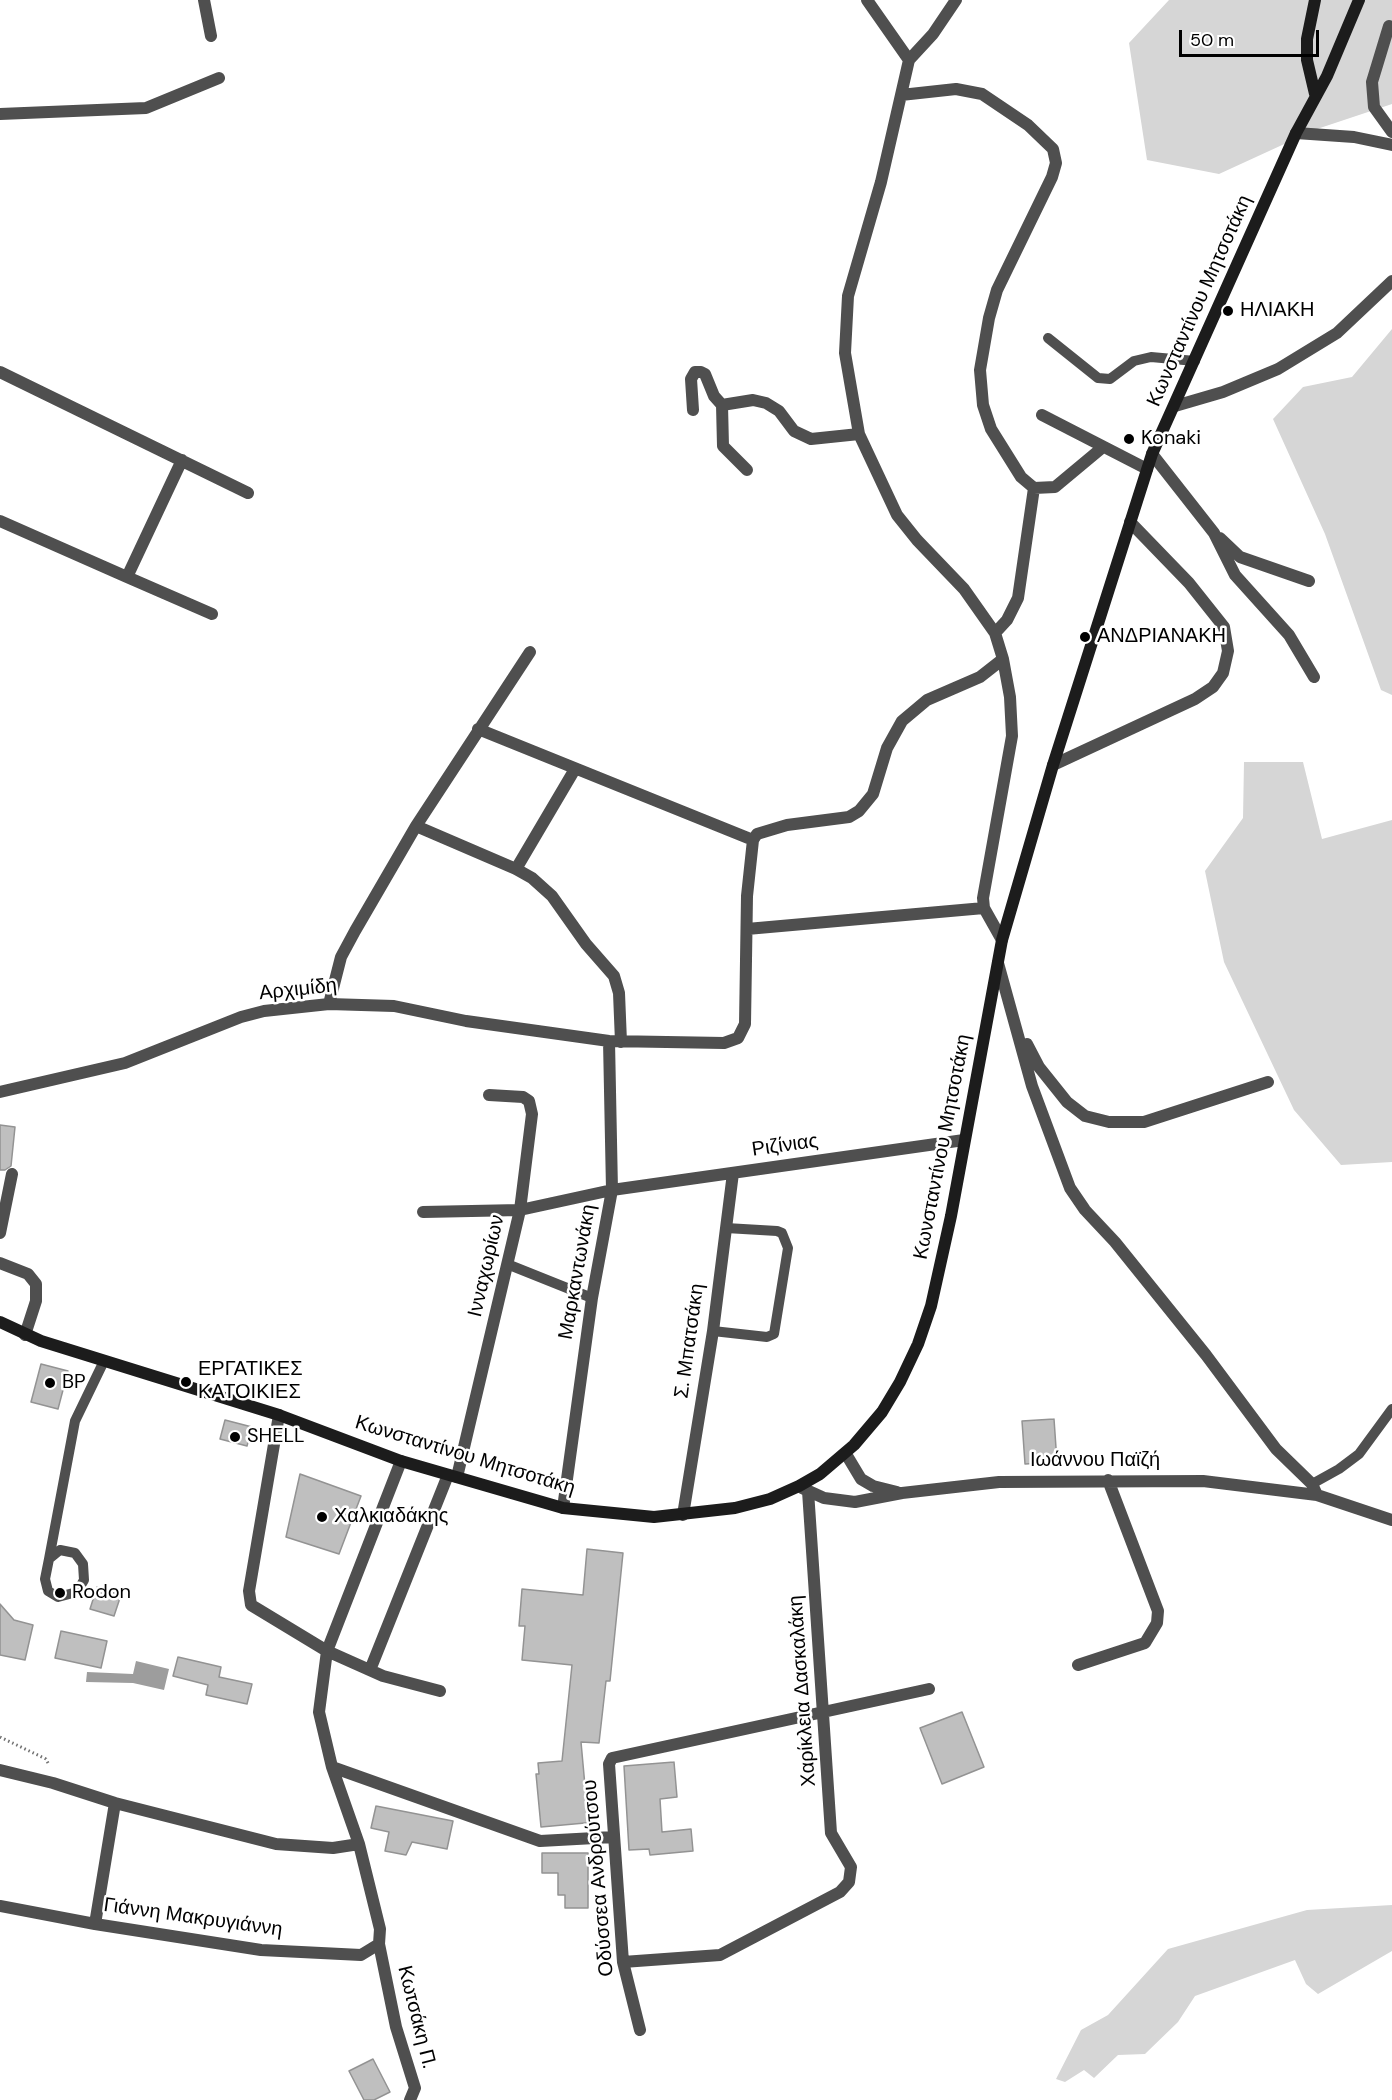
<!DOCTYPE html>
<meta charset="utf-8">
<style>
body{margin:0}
#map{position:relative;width:1392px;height:2100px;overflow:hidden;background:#fff;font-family:"DM Sans",sans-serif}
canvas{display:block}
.scale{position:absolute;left:1179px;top:30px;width:140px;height:27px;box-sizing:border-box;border:3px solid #000;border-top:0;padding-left:8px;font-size:18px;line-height:21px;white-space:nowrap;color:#000;-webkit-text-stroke:4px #fff;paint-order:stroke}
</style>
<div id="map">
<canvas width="1392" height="2100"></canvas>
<div class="scale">50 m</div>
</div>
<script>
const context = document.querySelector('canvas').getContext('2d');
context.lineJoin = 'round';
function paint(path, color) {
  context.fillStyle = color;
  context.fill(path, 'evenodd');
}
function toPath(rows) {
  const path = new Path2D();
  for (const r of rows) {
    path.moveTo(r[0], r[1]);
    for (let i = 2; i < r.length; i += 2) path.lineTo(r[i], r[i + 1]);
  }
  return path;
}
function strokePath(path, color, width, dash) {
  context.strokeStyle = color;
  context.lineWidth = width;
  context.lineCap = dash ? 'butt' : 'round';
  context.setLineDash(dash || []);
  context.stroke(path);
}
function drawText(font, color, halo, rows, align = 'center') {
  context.font = font + ' "DM Sans",sans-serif';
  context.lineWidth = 5;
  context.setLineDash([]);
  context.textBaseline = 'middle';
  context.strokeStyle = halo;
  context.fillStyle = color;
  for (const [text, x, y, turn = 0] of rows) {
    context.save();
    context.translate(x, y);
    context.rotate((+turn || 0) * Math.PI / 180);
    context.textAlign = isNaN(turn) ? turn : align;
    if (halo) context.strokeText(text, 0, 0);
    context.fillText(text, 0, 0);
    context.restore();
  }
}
const green = toPath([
 [1169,0,1392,0,1392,104,1317,129,1219,174,1147,160,1129,43],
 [1392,329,1392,695,1381,690,1325,534,1273,419,1303,387,1352,377],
 [1244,762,1303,762,1322,839,1392,820,1392,1162,1341,1165,1294,1110,1224,962,1205,871,1243,818],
 [1392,1905,1392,1951,1318,1994,1306,1984,1295,1960,1195,1996,1178,2022,1145,2054,1118,2055,1094,2078,1084,2070,1065,2082,1056,2079,1081,2030,1108,2015,1168,1949,1307,1910]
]);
const water = toPath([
 [136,1661,169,1669,164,1690,133,1683,86,1682,87,1672,133,1674]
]);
const building = toPath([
 [0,1125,15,1127,11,1166,5,1170,0,1170,0,1125],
 [41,1364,68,1371,58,1409,31,1402,41,1364],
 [1054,1419,1057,1462,1025,1464,1022,1421,1054,1419],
 [225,1420,252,1427,247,1446,220,1439,225,1420],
 [300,1474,361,1496,339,1554,286,1537,300,1474],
 [587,1549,623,1553,610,1681,606,1681,599,1743,581,1742,586,1797,594,1796,596,1822,541,1827,536,1774,539,1774,538,1763,562,1761,572,1665,522,1660,525,1626,519,1626,522,1589,583,1595,587,1549],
 [97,1587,121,1595,114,1616,90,1609,97,1587],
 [0,1604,14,1620,33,1625,25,1660,0,1655,0,1604],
 [61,1631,107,1641,101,1668,55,1658,61,1631],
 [178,1657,221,1667,219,1677,252,1684,247,1704,206,1695,208,1685,173,1676,178,1657],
 [962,1712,984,1767,942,1784,920,1728,962,1712],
 [674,1762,677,1797,660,1799,662,1832,691,1829,693,1851,650,1855,649,1849,629,1850,624,1766,674,1762],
 [376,1806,453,1821,447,1849,412,1842,406,1855,385,1851,389,1832,371,1828,376,1806],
 [542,1853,588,1853,588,1908,565,1908,565,1895,558,1895,558,1873,542,1873,542,1853],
 [373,2059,390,2092,374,2100,364,2100,349,2071,373,2059]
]);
const path = toPath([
 [0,1737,46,1759,49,1765]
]);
const lane = toPath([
 [1048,338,1098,378,1110,379,1134,361,1151,357,1195,361],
 [507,1264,592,1298],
 [713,1331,767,1337,774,1334,788,1248,782,1233,777,1231,726,1228],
 [1312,1484,1339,1469,1359,1454,1392,1409],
 [49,1559,60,1550,75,1553,83,1564,84,1580,77,1592,58,1597,48,1591,45,1579,49,1559,75,1421,104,1361]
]);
const street = toPath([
 [204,0,211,36],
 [867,0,909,60],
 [956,0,933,34,909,60,881,182,848,296,845,353,859,434,897,515,917,540,964,589,995,633,1003,659,1010,697,1012,736,983,898,984,908,1002,940],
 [1389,26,1372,82,1374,107,1392,132],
 [901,95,956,89,982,94,1028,125,1053,149,1056,163,1052,177,997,290,989,318,980,370,983,405,991,429,1021,477,1034,488,1055,487,1103,447],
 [0,114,146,108,219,78],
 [1296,133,1354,137,1392,145],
 [0,372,248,493],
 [722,405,723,446,747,470],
 [1175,406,1223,392,1278,369,1337,333,1392,281],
 [693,410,691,379,695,372,701,372,705,374,714,396,722,405,753,400,766,403,779,411,794,431,811,439,859,434],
 [1042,415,1147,469],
 [1152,454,1214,533,1235,575,1289,635,1314,677],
 [0,521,127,577,182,460],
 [1220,538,1240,557,1309,581],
 [127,577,212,614],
 [995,633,1007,620,1018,598,1034,488],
 [478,729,753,840],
 [1053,765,1195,699,1213,687,1223,673,1228,651,1224,627,1189,583,1130,522],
 [416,826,516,869,532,878,552,896,586,944,614,976,619,993,621,1042],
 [516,869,575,769],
 [747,929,984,908],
 [998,963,1032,1086,1070,1188,1085,1210,1115,1242,1206,1355,1276,1449,1312,1484,1317,1495],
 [329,1004,341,957,355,931,416,826,530,652],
 [1027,1044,1039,1067,1067,1102,1085,1116,1109,1122,1144,1122,1268,1082],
 [0,1092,125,1063,241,1017,264,1011,329,1004,394,1006,466,1021,609,1041,724,1043,738,1038,745,1024,747,896,753,840,757,834,787,825,849,817,859,811,873,794,887,748,902,721,927,700,980,677,1003,659],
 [423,1212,520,1210,612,1190,964,1140],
 [0,1233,12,1174],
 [0,1263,28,1274,36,1284,36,1301,25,1335],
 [279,1415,249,1591,251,1605,327,1651,383,1676,440,1691],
 [846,1454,861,1479,873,1486,897,1492],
 [401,1461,327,1651,319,1712,332,1767,359,1844,380,1929,379,1944,396,2027,415,2088,410,2100],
 [457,1477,520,1210,532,1114,529,1101,523,1097,489,1095],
 [802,1488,824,1498,855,1502,902,1493,999,1482,1203,1481,1317,1495,1392,1520],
 [563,1508,592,1298,612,1190,609,1041],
 [683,1515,713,1331,733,1173],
 [1078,1665,1145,1643,1157,1623,1158,1611,1108,1480],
 [370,1670,448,1475],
 [332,1767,540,1841,613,1837],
 [0,1770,53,1783,115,1803,276,1844,333,1848,359,1844],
 [0,1906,95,1924,261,1950,361,1955,379,1944],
 [95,1924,115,1803],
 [623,1962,720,1955,840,1892,849,1882,851,1867,831,1833,808,1491],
 [640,2030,623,1962,609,1764,612,1758,929,1689]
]);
const secondary = toPath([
 [1315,94,1307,60,1307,39,1315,0],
 [0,1322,41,1341,279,1415,401,1461,563,1508,654,1517,735,1508,770,1499,799,1486,820,1474,854,1445,882,1412,900,1382,918,1344,931,1306,951,1216,1002,940,1053,765,1152,454,1296,133,1327,76,1359,0]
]);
const markers = [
 [1228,311,6,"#000"],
 [1129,439,6,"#000"],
 [1085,637,6,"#000"],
 [186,1382,6,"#000"],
 [50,1383,6,"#000"],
 [235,1437,6,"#000"],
 [322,1517,6,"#000"],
 [60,1593,6,"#000"]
];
const streetNames = [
 ["Κωνσταντίνου Μητσοτάκη",1200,301,-66],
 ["Αρχιμίδη",298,990,-6],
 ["Ριζίνιας",785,1146,-8],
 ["Κωνσταντίνου Μητσοτάκη",943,1147,-79],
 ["Ινναχωρίων",487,1266,-77],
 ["Μαρκαντωνάκη",578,1272,-80],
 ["Σ. Μπατσάκη",690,1341,-82],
 ["Κωνσταντίνου Μητσοτάκη",465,1456,17],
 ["Ιωάννου Παϊζή",1095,1461],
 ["Χαρίκλεια Δασκαλάκη",803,1691,-94],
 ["Οδύσσεα Ανδρούτσου",599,1878,-95],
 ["Γιάννη Μακρυγιάννη",193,1918,8],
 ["Κωτσάκη Π.",416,2017,76]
];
const poiNames = [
 ["ΗΛΙΑΚΗ",1240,311],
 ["Konaki",1141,439],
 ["ΑΝΔΡΙΑΝΑΚΗ",1097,637],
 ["ΕΡΓΑΤΙΚΕΣ",198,1370],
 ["ΚΑΤΟΙΚΙΕΣ",198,1393],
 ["BP",62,1383],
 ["SHELL",247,1437],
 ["Χαλκιαδάκης",334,1517],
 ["Rodon",72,1593]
];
paint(green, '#d6d6d6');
paint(water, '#9d9d9d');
paint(building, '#bfbfbf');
strokePath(building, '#939393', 1.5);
strokePath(path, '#717171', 3, [1.5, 3]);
strokePath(lane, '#4f4f4f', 10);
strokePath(street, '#4f4f4f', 12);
strokePath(secondary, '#1c1c1c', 12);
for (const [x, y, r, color] of markers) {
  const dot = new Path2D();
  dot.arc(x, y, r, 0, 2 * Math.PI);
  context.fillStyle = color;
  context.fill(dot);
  strokePath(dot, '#fff', 2);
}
drawText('20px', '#000', '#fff', streetNames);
drawText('20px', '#000', '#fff', poiNames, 'left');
</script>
